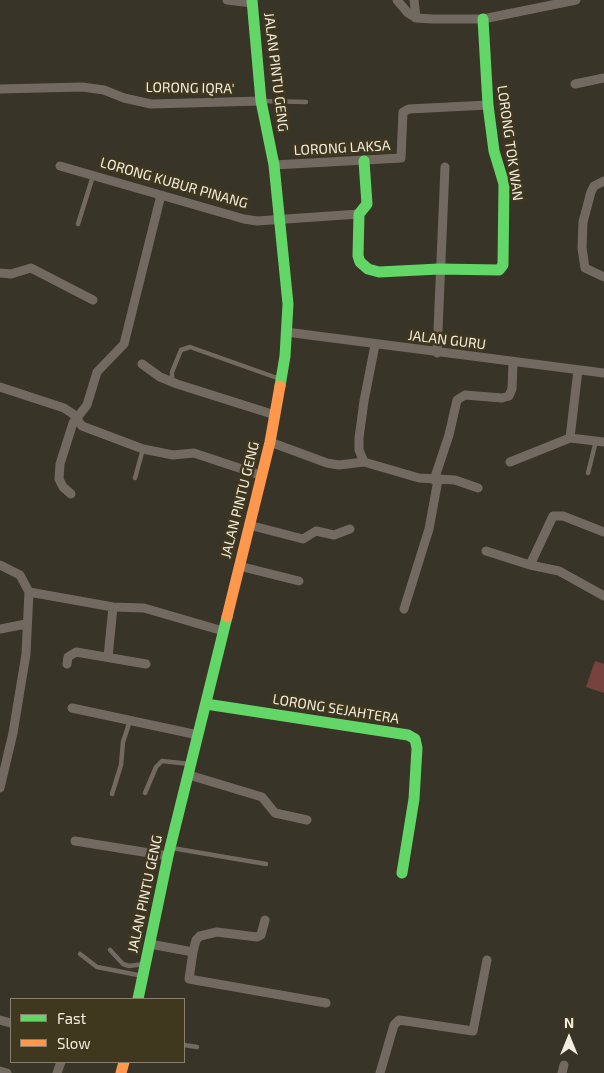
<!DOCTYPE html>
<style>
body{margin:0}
#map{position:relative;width:604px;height:1073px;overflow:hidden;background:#383427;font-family:"Exo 2",sans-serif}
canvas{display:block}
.legend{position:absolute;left:10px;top:998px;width:175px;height:65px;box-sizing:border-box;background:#40371f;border:1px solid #88806c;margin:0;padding:6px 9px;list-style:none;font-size:15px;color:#f3eddf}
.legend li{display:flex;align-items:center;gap:10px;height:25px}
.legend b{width:25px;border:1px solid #88806c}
.north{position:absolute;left:544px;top:1013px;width:50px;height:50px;-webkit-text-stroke:4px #40371f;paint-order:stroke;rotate:0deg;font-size:14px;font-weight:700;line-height:20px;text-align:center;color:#f3eddf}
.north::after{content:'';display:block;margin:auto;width:18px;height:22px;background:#f3eddf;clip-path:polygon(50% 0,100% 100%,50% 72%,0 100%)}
</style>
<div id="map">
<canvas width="604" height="1073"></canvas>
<ul class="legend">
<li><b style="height:6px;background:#63d668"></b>Fast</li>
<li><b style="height:6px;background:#ff974d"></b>Slow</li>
</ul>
<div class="north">N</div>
</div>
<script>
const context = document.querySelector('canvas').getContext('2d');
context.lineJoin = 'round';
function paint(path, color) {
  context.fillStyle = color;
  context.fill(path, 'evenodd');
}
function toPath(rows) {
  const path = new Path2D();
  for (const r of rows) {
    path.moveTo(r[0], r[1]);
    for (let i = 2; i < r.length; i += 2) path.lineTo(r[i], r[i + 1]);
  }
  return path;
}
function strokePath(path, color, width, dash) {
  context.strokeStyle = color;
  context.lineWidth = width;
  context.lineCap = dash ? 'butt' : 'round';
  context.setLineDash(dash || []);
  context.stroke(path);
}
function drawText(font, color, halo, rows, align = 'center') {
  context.font = font + ' "Exo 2",sans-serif';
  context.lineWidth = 5;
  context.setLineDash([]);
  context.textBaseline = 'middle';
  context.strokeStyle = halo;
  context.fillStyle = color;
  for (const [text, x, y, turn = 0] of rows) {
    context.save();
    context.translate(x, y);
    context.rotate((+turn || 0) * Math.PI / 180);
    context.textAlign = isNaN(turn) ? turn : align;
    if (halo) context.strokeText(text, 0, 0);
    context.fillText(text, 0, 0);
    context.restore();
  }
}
const green = toPath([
 [595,661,604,664,604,693,586,687]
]);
const lane = toPath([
 [263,101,306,102],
 [78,224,93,176],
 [172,381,172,372,181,350,190,347,280,379],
 [588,473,596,441],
 [135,478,143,449],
 [145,793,156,767,162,761,190,764],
 [112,794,121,765,123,742,130,721],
 [172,848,266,864],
 [110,950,123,964,129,966,144,964],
 [80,954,97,967,143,976],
 [184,1045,197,1047]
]);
const street = toPath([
 [227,0,252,3],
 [397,0,408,13,416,18],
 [414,0,416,18,433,19,483,19,576,0],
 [575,84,604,78],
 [0,89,82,87,104,90,124,98,151,104,261,101],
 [274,165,401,158,403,112,409,109,488,105],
 [60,166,244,219,257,221,359,214],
 [604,181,594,186,591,192,583,222,582,248,585,268,604,277],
 [0,273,11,274,31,268,93,300],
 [286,332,604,373],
 [375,345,364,401,359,438,359,450,364,462,419,478,455,480,478,488],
 [437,353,445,167],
 [142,364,160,377,177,384,275,415],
 [0,387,64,408,73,414,82,426,143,449,173,455,194,453,260,475],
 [570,438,578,370],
 [270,442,327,463,339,465,364,462],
 [510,462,570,438,604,442],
 [434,480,449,435,457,400,465,395,502,398,509,396,512,389,513,363],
 [71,494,63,487,59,479,60,464,73,423,87,405,97,372,124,344,161,195],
 [249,525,303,539,316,531,334,535,350,529],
 [486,551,530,565,559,571,604,596],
 [0,565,20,575,29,592,113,607,144,608,223,631],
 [530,565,553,516,563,516,604,532],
 [239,566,299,581],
 [404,609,429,529,438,480],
 [0,629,26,624],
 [108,657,113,607],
 [67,664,68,657,76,652,146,664],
 [72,708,198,735],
 [189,775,262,797,275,813,307,820],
 [0,788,13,733,26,654,29,592],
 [75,841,168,856],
 [150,944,193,952,196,940,200,936,217,932,257,937,261,935,265,920],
 [193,952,189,979,326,1003],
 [0,1020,11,1023],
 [0,1071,7,1073],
 [57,1073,61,1062],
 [380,1073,394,1025,399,1020,473,1031,487,960],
 [562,1073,564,1065]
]);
const fast = toPath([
 [252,0,261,101,274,165,288,304,285,356,280,386],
 [364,161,367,204,359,214,358,256,360,262,368,269,379,272,439,269,499,270,503,265,504,184,494,151,488,105,483,19],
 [206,704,408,735,415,739,417,748,414,799,402,873],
 [138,999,168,856,227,617]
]);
const slow = toPath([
 [227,617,270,442,280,386],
 [121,1073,124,1062]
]);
const streetNames = [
 ["JALAN PINTU GENG",276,72,83],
 ["LORONG IQRA'",190,88,1],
 ["LORONG TOK WAN",510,143,82],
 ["LORONG LAKSA",342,148,-3],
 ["LORONG KUBUR PINANG",174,183,16],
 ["JALAN GURU",447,340,7],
 ["JALAN PINTU GENG",240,500,-76],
 ["LORONG SEJAHTERA",336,709,9],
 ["JALAN PINTU GENG",145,894,-78]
];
paint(green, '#77413e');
strokePath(lane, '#726a61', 4.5);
strokePath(street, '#726a61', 9);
strokePath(fast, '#63d668', 11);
strokePath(slow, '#ff974d', 11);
drawText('14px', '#f3eddf', '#40371f', streetNames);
</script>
